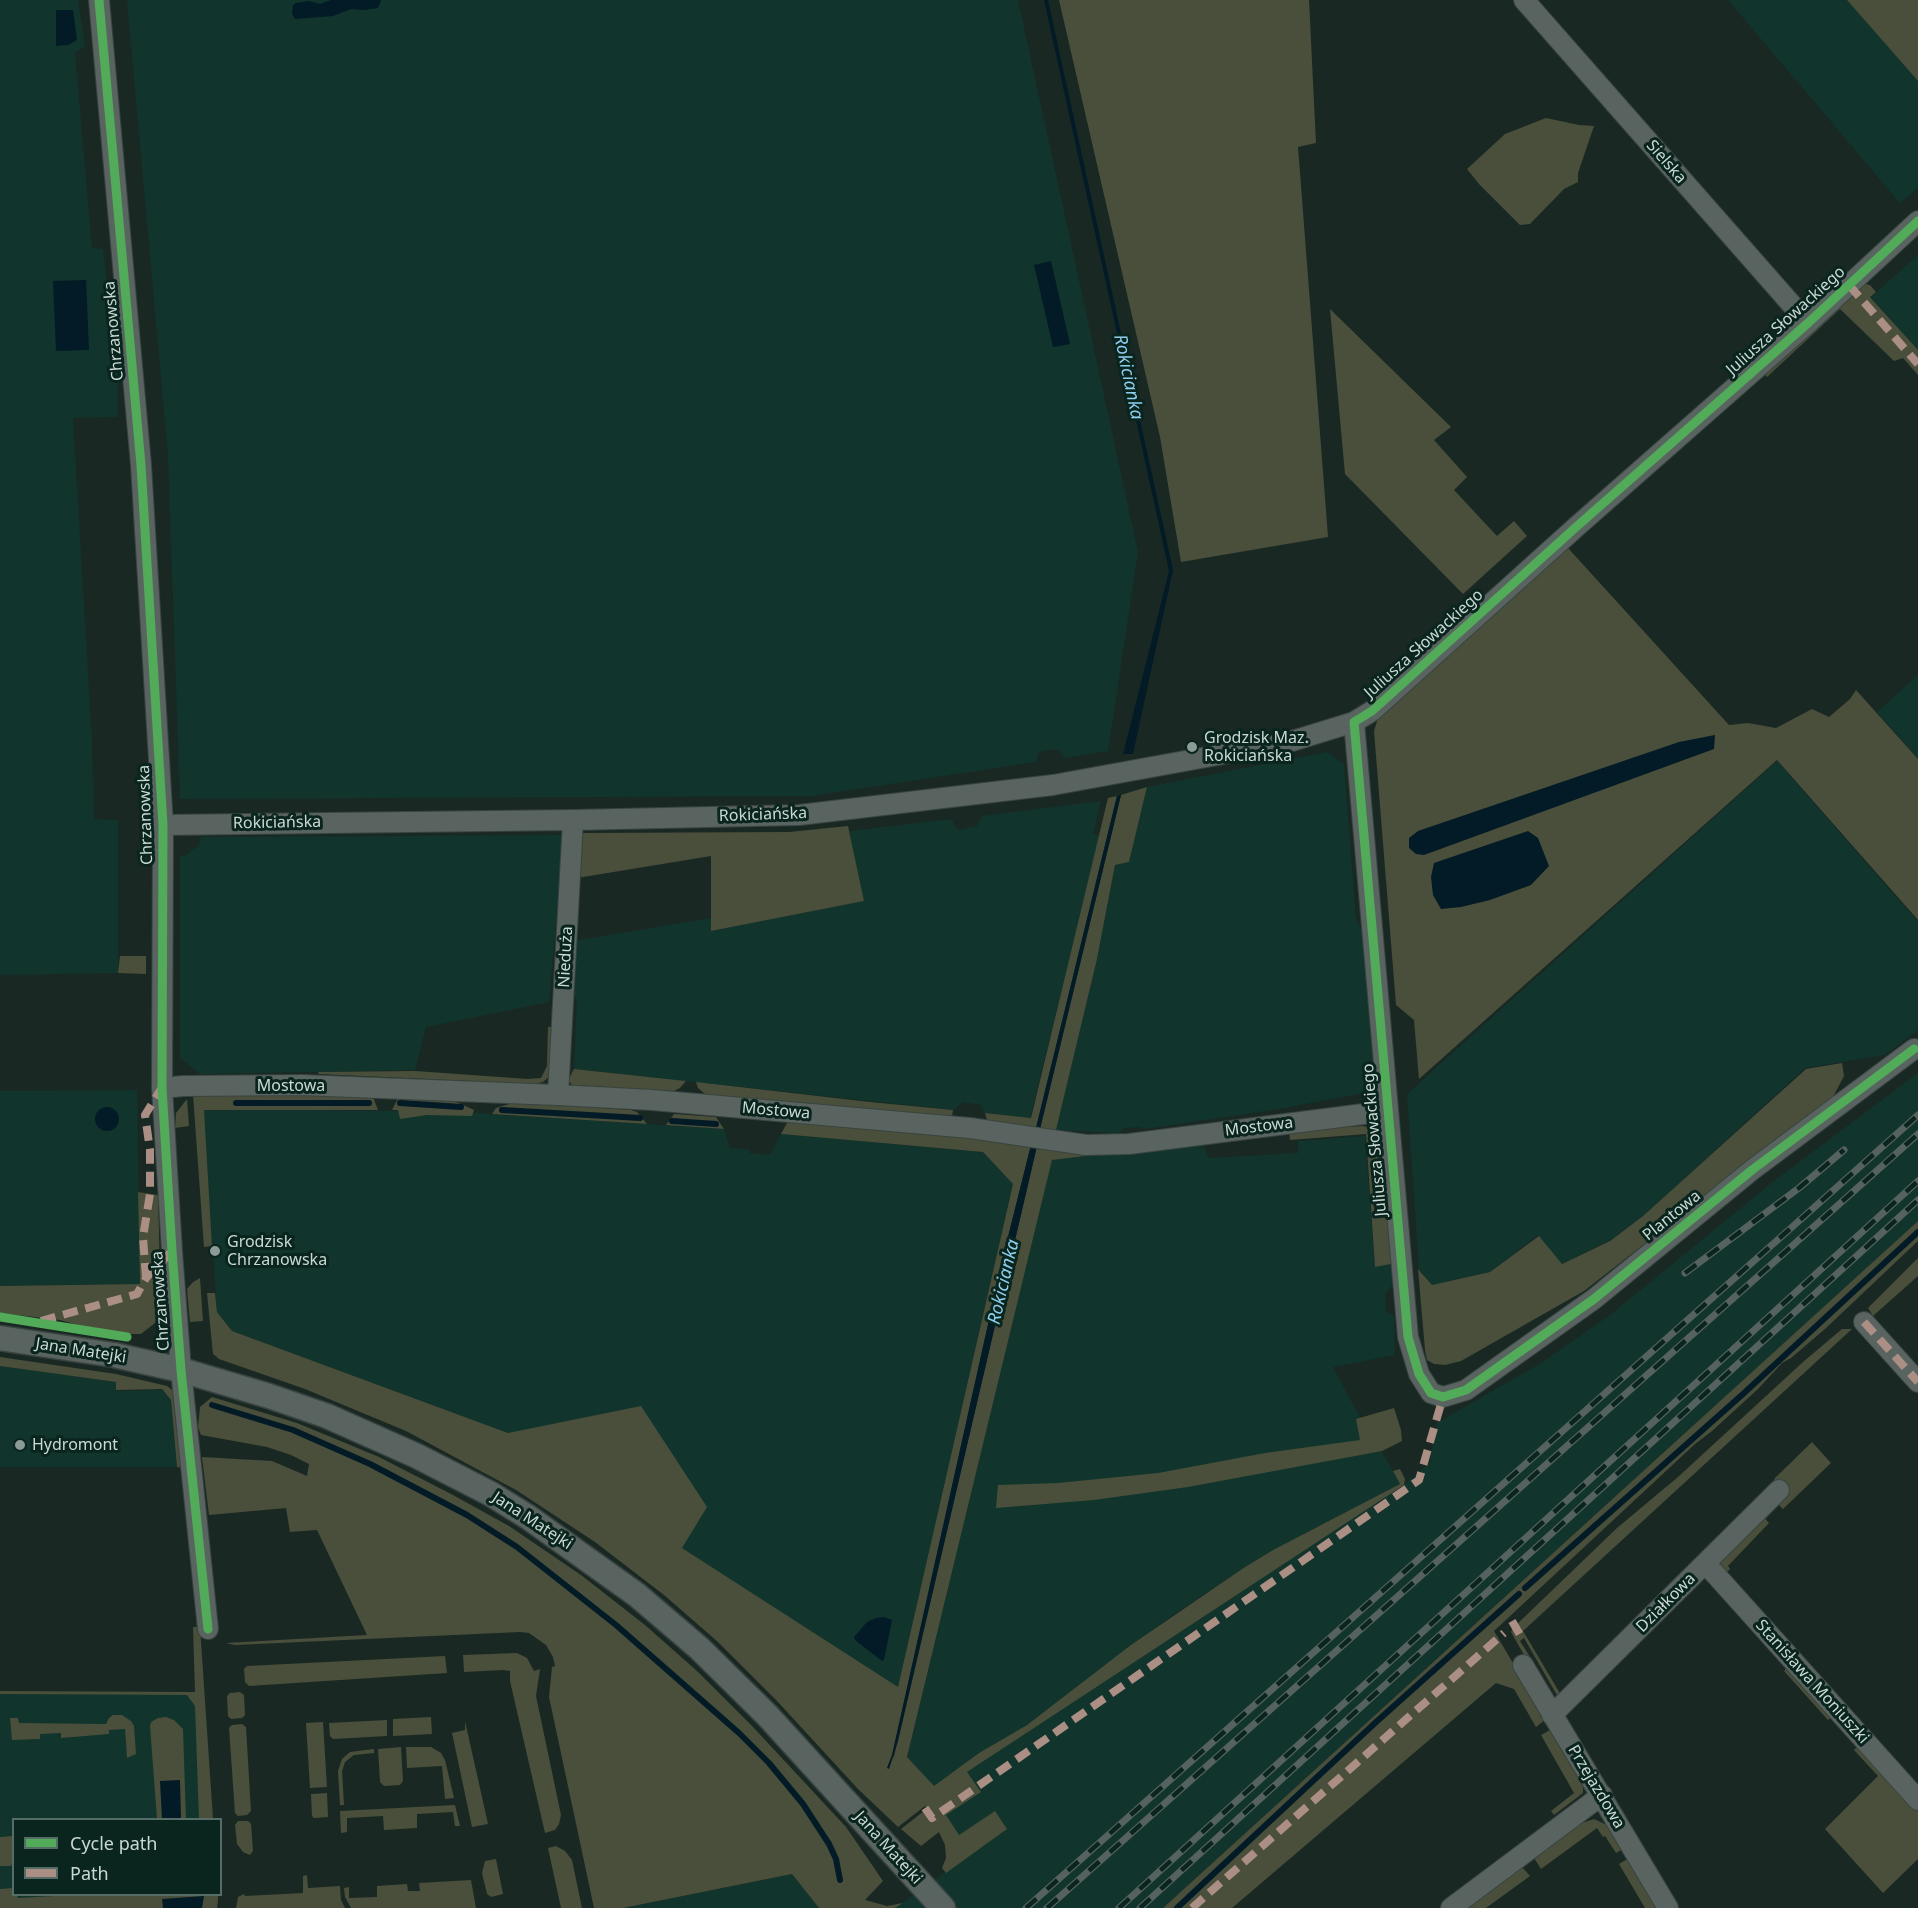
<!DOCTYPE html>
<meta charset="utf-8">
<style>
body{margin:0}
#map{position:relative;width:1918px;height:1908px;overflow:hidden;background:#1a2824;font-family:"Noto Sans",sans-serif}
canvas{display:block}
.legend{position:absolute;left:12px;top:1818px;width:210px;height:78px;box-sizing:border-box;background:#09251e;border:2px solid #566d67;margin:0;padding:8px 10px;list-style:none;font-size:18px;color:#cad9d4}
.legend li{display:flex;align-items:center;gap:12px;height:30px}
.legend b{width:30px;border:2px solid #566d67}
</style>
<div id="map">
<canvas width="1918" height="1908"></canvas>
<ul class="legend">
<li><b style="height:8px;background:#51ab58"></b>Cycle path</li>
<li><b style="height:8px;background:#ac8f84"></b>Path</li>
</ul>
</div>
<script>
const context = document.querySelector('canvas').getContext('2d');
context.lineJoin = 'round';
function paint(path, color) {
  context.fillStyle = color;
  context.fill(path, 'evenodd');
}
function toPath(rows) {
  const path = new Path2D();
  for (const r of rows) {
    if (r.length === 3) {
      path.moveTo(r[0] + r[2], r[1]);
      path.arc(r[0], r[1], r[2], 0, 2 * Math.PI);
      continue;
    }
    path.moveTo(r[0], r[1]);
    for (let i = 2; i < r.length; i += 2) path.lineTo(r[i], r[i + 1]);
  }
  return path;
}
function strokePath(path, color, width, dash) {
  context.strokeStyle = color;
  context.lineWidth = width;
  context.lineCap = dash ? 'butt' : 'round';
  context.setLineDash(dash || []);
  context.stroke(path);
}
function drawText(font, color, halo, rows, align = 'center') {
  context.font = font + ' "Noto Sans",sans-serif';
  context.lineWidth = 6;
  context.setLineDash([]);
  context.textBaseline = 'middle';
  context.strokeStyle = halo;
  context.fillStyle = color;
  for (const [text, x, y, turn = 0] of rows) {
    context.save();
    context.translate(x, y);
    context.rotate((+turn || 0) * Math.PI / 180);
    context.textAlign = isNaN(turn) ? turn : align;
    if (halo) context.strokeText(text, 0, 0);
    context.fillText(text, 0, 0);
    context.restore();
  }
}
const built = toPath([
 [0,0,78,0,85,46,75,53,92,248,103,249,118,380,117,417,73,418,92,741,94,819,118,820,118,973,0,975],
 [127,0,1018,0,1138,552,1108,751,1065,758,1058,750,1049,750,1039,752,1036,762,811,796,180,799,168,456],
 [1728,0,1847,0,1918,81,1918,188,1900,203],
 [1918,255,1918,350,1871,297],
 [1918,675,1918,758,1877,712],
 [1327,752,1344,764,1356,920,1366,936,1377,1091,1272,1110,1146,1129,1139,1127,1124,1128,1118,1133,1056,1130,1097,959,1115,865,1129,862,1147,787],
 [1777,761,1918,922,1918,1030,1885,1055,1805,1068,1643,1216,1609,1241,1561,1264,1538,1235,1490,1272,1432,1285,1419,1269,1407,1094],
 [1101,801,1093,833,1100,836,1030,1118,985,1113,981,1105,963,1102,953,1110,574,1069,577,998,572,995,574,941,711,918,711,931,864,901,849,831,951,819,958,830,977,826,982,816],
 [564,835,549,1002,426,1027,415,1070,200,1074,180,1058,180,856,185,856,199,845,201,837],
 [1918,1073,1918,1221,1163,1908,895,1908,1007,1829,959,1836,946,1815,966,1772,1404,1485,1430,1462,1437,1423,1541,1363,1610,1315,1774,1181],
 [137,1090,140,1284,0,1286,0,1091],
 [203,1110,442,1111,724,1129,730,1148,749,1149,749,1153,770,1155,781,1134,983,1152,1013,1184,898,1687,742,1588,508,1433,232,1331,217,1312,213,1255,217,1255,217,1247,212,1246],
 [1365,1136,1375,1267,1391,1264,1393,1284,1385,1295,1386,1311,1394,1316,1395,1355,1333,1367,1351,1401,1401,1484,1273,1550,1245,1567,1170,1617,1027,1725,979,1753,934,1787,907,1758,1052,1159,1203,1146,1209,1158,1298,1153,1298,1141],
 [0,1366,116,1382,116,1391,162,1390,171,1400,177,1467,0,1467],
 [0,1691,195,1692,203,1819,14,1820,14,1894,126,1895,0,1902],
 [792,1874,819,1908,623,1908]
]);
const green = toPath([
 [1059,0,1309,0,1316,143,1298,147,1328,537,1181,562,1160,437],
 [1847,0,1918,0,1918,81],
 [1546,118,1579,125,1594,126,1578,173,1578,182,1564,189,1530,224,1520,225,1479,184,1467,169,1505,134],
 [1861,283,1870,285,1876,292,1870,297,1918,350,1918,375,1903,358,1894,361,1840,309,1767,377,1762,371],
 [1330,309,1451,427,1434,440,1467,477,1454,490,1497,536,1514,521,1527,536,1463,594,1345,474],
 [1568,548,1729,725,1748,723,1776,728,1812,709,1829,717,1850,699,1856,690,1918,759,1918,920,1777,760,1419,1079,1414,1020,1396,1005,1374,731,1378,718],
 [1147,787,1129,862,1115,865,1097,959,1056,1130,1040,1129,1121,795],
 [1117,796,1036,1128,987,1120,985,1113,1031,1118,1108,798],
 [848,826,864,901,711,931,711,856,577,878,581,833,789,832],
 [120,956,146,956,146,974,118,973],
 [548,1027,556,1027,552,1074,543,1082,535,1084,319,1074,318,1072,415,1071,528,1079,541,1078,547,1066],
 [1842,1063,1844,1076,1833,1097,1584,1291,1461,1361,1445,1365,1434,1364,1427,1360,1425,1350,1418,1269,1432,1285,1490,1272,1539,1236,1562,1264,1610,1241,1643,1216,1806,1069],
 [574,1069,686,1081,680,1088,674,1091,572,1085,568,1080],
 [696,1082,870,1102,953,1110,952,1116,746,1100,705,1094,698,1088],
 [198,1093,373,1097,378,1110,204,1110,212,1246,204,1247,193,1095],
 [398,1098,450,1099,474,1110,472,1116,427,1115,400,1119,398,1110,392,1110],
 [187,1099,189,1126,175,1128,176,1113],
 [516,1102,631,1110,637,1112,647,1124,492,1114,496,1108],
 [674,1114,716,1117,724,1129,666,1125],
 [788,1121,1027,1141,1031,1145,1003,1257,892,1756,887,1768,894,1756,1037,1146,1111,1153,1052,1160,907,1757,934,1786,979,1753,1027,1725,1131,1645,1245,1567,1273,1550,1400,1484,1393,1471,1400,1469,1405,1479,1404,1485,967,1772,981,1792,946,1815,959,1835,995,1811,1007,1829,946,1873,942,1868,946,1858,945,1845,939,1832,921,1846,901,1829,924,1811,931,1821,935,1819,925,1806,898,1827,858,1789,777,1701,718,1642,664,1595,595,1542,516,1490,406,1431,305,1389,219,1359,213,1354,207,1293,215,1293,217,1312,232,1331,508,1433,641,1406,707,1507,682,1548,898,1687,1013,1184,983,1152,781,1134],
 [1363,1126,1372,1128,1381,1137,1397,1280,1393,1284,1391,1264,1375,1267,1366,1134,1290,1140,1289,1130],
 [138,1192,158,1195,161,1310,155,1323,141,1334,127,1334,81,1326,60,1320,0,1313,0,1286,140,1284],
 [1918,1221,1918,1241,1825,1329,1791,1358,1782,1363,1758,1389,1712,1431,1695,1444,1494,1631,1546,1719,1536,1727,1514,1689,1496,1683,1232,1908,1163,1908],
 [1918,1258,1918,1276,1873,1316,1868,1308],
 [200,1278,203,1321,190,1322,187,1289,193,1282],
 [1842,1329,1852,1329,1523,1631,1561,1695,1558,1697,1524,1638,1520,1641,1532,1660,1528,1662,1511,1632,1513,1628,1617,1528,1678,1477,1803,1362],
 [0,1357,116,1374,167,1386,175,1392,187,1468,177,1467,171,1400,162,1389,116,1390,116,1382,0,1366],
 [212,1397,297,1423,379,1457,453,1495,509,1526,581,1575,645,1625,697,1671,753,1727,846,1827,883,1881,865,1900,887,1906,903,1903,895,1908,819,1908,792,1874,623,1908,594,1908,549,1697,552,1667,555,1666,553,1657,546,1645,529,1633,520,1632,235,1645,226,1643,367,1635,317,1530,290,1532,286,1508,209,1515,202,1457,272,1461,307,1476,309,1464,291,1455,267,1447,201,1435,198,1427,200,1407],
 [1394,1408,1401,1430,1402,1441,1382,1451,1188,1487,1094,1500,996,1508,998,1485,1058,1483,1158,1473,1265,1453,1360,1440,1356,1419],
 [1812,1442,1831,1463,1783,1509,1778,1504,1785,1493,1774,1479],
 [1763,1516,1769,1523,1728,1566,1730,1569,1725,1574,1719,1561],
 [193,1627,200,1627,213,1819,199,1819,195,1706,187,1695,0,1694,0,1691,195,1692],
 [517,1653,527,1658,534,1671,540,1669,536,1696,561,1815,559,1824,555,1830,545,1833,510,1681,510,1671,503,1670,464,1672,463,1655],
 [445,1656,447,1673,249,1686,245,1682,244,1669,247,1666],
 [1788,1666,1833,1716,1828,1720,1784,1671],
 [240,1692,244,1695,245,1715,242,1718,231,1719,228,1716,227,1696,230,1693],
 [113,1715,122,1715,131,1721,134,1726,136,1754,127,1758,125,1729,109,1730,109,1734,61,1738,61,1733,40,1734,40,1739,12,1740,10,1718,18,1718,19,1723,106,1724,109,1718],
 [166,1717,174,1720,183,1729,186,1819,157,1819,150,1726,151,1722,158,1718],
 [431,1717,432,1734,393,1736,393,1719],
 [387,1720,387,1736,333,1739,330,1736,329,1723],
 [465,1721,488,1824,472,1827,452,1733,465,1730],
 [323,1722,327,1787,310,1788,306,1723],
 [242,1724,246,1727,251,1811,247,1815,238,1816,235,1813,229,1728,232,1725],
 [1552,1729,1583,1785,1583,1793,1554,1815,1551,1811,1574,1793,1541,1735],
 [1860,1744,1918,1810,1918,1859,1883,1893,1825,1829,1878,1776,1854,1750],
 [401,1747,403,1781,400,1785,384,1786,380,1782,378,1749],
 [406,1747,431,1747,441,1753,445,1760,454,1798,445,1799,442,1766,407,1768],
 [374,1749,374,1753,354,1755,345,1762,342,1771,344,1805,340,1805,338,1771,342,1759,350,1752],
 [327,1793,328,1817,314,1818,312,1816,311,1794],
 [455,1805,460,1826,455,1826,453,1812,417,1814,417,1828,384,1830,383,1816,347,1818,347,1832,341,1833,340,1811],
 [1594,1819,1609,1826,1623,1849,1616,1853,1605,1836,1603,1837,1597,1828,1541,1869,1534,1858,1579,1824],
 [238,1821,248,1821,251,1824,253,1851,250,1855,243,1852,237,1844,235,1825],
 [13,1836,13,1862,11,1866,0,1866,0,1837],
 [556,1846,565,1851,572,1860,582,1908,561,1908,548,1848],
 [1629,1858,1659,1908,1645,1908,1619,1864],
 [496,1859,503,1894,491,1897,487,1894,482,1873,485,1861],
 [1522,1867,1530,1876,1486,1908,1467,1908],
 [307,1875,308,1888,340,1886,341,1900,345,1908,236,1908,238,1897,244,1894,245,1896,303,1893,303,1876],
 [471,1880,476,1908,351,1908,345,1897,344,1888,349,1887,349,1898,377,1897,377,1886,407,1884,408,1891,420,1891,419,1883],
 [13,1888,14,1894,17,1895,18,1898,89,1894,218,1894,218,1900,217,1908,0,1908,0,1889]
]);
const water = toPath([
 [331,0,381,0,381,1,378,8,364,10,351,9,333,16,295,19,292,14,293,5,296,3,309,1,320,4],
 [1044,0,1048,0,1173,570,1133,754,1123,754,1169,571],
 [56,10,73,10,77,40,68,45,56,46],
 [1051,261,1070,344,1053,347,1034,265],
 [86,280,89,350,56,351,53,281],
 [1715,735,1714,749,1424,855,1416,854,1409,848,1409,838,1418,831,1679,742],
 [1121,795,1040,1129,1036,1128,1117,796],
 [1528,831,1538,838,1549,866,1531,885,1490,900,1461,907,1441,909,1433,895,1431,877,1434,863],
 [107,1119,12],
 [1031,1145,1037,1146,898,1741,889,1769,887,1768,892,1755,1003,1257],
 [884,1617,892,1620,884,1660,882,1661,855,1640,854,1637,867,1622,876,1618],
 [180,1780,181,1819,162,1819,160,1781],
 [204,1896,202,1908,163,1908,162,1899]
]);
const stream = toPath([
 [236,1103,369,1103],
 [400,1103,461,1107],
 [502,1110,640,1118],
 [672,1121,716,1124],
 [212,1405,293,1430,370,1464,467,1515,517,1547,616,1625,739,1733,769,1763,803,1804,829,1844,836,1859,840,1880],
 [1525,1588,1743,1394,1918,1232],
 [1177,1908,1375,1723,1519,1594]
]);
const minor = toPath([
 [99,0,141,465,163,825,162,1088,172,1251,181,1370,208,1629],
 [1524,0,1808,323],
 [163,825,573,820,799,815,1053,785,1289,742,1354,722],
 [1914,1049,1752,1170,1594,1299,1466,1390,1443,1397,1431,1393,1419,1374,1408,1337,1354,722,1372,711,1575,528,1808,323,1918,221],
 [162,1088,183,1086,302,1085,558,1095,652,1100,970,1128,1086,1145,1129,1144,1387,1111],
 [558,1095,573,820],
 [1864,1322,1918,1382],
 [1706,1564,1918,1800],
 [1523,1665,1668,1908],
 [1552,1715,1779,1490],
 [1451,1908,1602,1795]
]);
const tertiary = toPath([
 [0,1338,114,1355,181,1370,269,1396,327,1416,417,1456,491,1494,528,1517,637,1595,699,1648,767,1715,943,1908]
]);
const rail = toPath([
 [1685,1273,1799,1188,1844,1150],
 [1026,1908,1918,1115],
 [1047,1908,1918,1134],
 [1119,1908,1918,1181],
 [1140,1908,1918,1200]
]);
const quiet = toPath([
 [1849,285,1918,364],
 [146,1278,143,1237,150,1194,150,1150,145,1115,161,1089],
 [41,1321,137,1294,146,1278,172,1251],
 [1864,1322,1918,1382],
 [1512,1621,1523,1640],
 [925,1808,932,1818,1419,1480,1443,1397],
 [1192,1908,1504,1633]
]);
const cycleway = toPath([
 [99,0,141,465,163,825,162,1088,172,1251,181,1370,208,1629],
 [1914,1049,1752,1170,1594,1299,1466,1390,1443,1397,1431,1393,1419,1374,1408,1337,1354,722,1372,711,1575,528,1808,323,1918,221],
 [0,1317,127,1337]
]);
const markers = [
 [1192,747,6,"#8c9b96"],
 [215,1251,6,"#8c9b96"],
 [20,1445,6,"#8c9b96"]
];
const streetNames = [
 ["Sielska",1666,162,49],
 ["Juliusza Słowackiego",1786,321,-42],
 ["Chrzanowska",114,331,-95],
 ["Juliusza Słowackiego",1424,644,-42],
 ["Chrzanowska",146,815,-92],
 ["Rokiciańska",763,815,-2],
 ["Rokiciańska",277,823,-1],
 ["Nieduża",566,957,-87],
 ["Mostowa",291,1086],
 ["Mostowa",776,1111,5],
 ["Mostowa",1259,1127,-7],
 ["Juliusza Słowackiego",1375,1140,-95],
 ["Plantowa",1672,1216,-39],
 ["Chrzanowska",161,1301,-94],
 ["Jana Matejki",81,1351,9],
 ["Jana Matejki",532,1521,33],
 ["Działkowa",1666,1603,-45],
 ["Stanisława Moniuszki",1812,1682,48],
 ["Przejazdowa",1596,1787,59],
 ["Jana Matejki",888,1848,48]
];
const poiNames = [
 ["Grodzisk Maz.",1204,738],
 ["Rokiciańska",1204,756],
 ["Grodzisk",227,1242],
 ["Chrzanowska",227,1260],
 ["Hydromont",32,1445]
];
const waterNames = [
 ["Rokicianka",1128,377,78],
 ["Rokicianka",1004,1282,-77]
];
paint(built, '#11342c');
paint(green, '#494f3a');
paint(water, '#031b26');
strokePath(stream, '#031b26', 6);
strokePath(minor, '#394441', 22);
strokePath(tertiary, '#394441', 27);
strokePath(minor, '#596461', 20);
strokePath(tertiary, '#596461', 24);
strokePath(rail, '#56625f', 7);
strokePath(rail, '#09251e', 4.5, [14]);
strokePath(quiet, '#ac8f84', 8, [15, 8]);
strokePath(cycleway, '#51ab58', 9);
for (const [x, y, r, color] of markers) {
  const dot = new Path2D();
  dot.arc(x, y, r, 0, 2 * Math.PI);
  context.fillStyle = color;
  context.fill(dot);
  strokePath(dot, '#09251e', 2);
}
drawText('16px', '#cad9d4', '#09251e', streetNames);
drawText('16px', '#cad9d4', '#09251e', poiNames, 'left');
drawText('italic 18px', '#8dcdee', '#09251e', waterNames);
</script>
